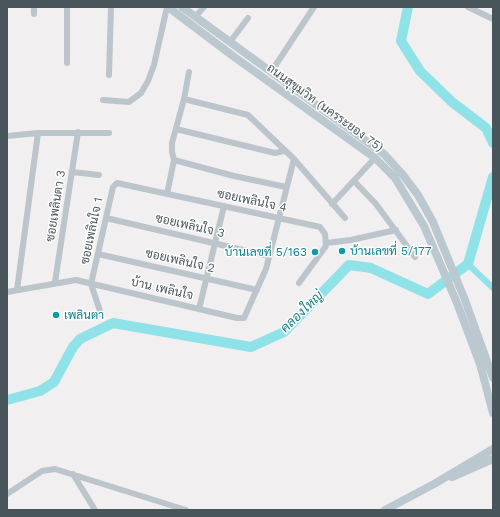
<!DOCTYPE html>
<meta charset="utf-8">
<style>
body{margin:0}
#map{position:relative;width:500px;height:517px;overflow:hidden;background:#f1efef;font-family:"Work Sans",sans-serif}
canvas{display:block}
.frame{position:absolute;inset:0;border:8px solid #48555b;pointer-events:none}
</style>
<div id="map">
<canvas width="500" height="517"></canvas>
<div class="frame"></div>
</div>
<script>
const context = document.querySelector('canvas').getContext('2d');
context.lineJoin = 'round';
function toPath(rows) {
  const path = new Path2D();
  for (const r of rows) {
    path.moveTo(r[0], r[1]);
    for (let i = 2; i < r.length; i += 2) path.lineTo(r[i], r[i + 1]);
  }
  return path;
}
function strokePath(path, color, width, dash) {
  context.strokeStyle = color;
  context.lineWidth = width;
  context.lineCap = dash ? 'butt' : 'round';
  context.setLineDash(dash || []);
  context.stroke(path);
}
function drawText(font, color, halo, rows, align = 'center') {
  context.font = font + ' "Work Sans",Sarabun,sans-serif';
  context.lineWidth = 3;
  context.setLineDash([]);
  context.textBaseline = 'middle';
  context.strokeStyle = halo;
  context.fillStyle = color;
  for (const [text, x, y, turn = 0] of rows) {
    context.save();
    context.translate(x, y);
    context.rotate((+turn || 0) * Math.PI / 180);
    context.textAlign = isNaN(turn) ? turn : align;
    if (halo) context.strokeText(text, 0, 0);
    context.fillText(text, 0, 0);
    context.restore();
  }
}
const canal = toPath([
 [468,264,493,288]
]);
const river = toPath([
 [408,7,401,41,420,71,452,102,486,128,493,143],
 [7,400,40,391,54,382,73,347,80,339,113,323,251,347,284,332,349,265,371,268,428,294,468,264,493,177]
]);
const street = toPath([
 [34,7,34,14],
 [468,7,493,19],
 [195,17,204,7],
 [230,42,248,18],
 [67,63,67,7],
 [271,72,314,7],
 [109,75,111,7],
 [184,99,248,115,294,159,345,218],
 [103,100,129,102,141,93,148,81,154,65,167,7],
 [176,129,275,153,284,151],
 [7,136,38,133,109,133],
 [174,160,234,176,286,187],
 [72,172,99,175],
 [354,181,376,204,415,257],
 [167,194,174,160,172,152,172,143,184,99,189,72],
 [332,204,375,158],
 [106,218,269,256],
 [326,243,351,240,396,230],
 [98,254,257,290],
 [55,282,78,132],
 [17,290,38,133],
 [7,292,76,280,237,318,244,318,266,269,294,159],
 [199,309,224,206],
 [101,314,91,284,113,187,117,183,320,227,325,234,326,246,299,283],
 [73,474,95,510],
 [7,494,42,471,55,469,186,510]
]);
const secondary = toPath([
 [168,7,233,56,375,158,395,178,424,226,457,303,480,364,493,413],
 [182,7,384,154,403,175,418,195,433,222,465,300,493,378],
 [452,477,493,459],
 [385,510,434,484,493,449]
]);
const markers = [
 [342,251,4,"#0f9aa8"],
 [315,252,4,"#0f9aa8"],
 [56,315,4,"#0f9aa8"]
];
const streetNames = [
 ["ถนนสุขุมวิท (นครระยอง 75)",325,108,36],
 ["ซอยเพลินใจ 4",252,201,12],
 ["ซอยเพลินตา 3",56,206,-81],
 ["ซอยเพลินใจ 3",190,226,13],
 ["ซอยเพลินใจ 1",92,231,-78],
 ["ซอยเพลินใจ 2",180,261,13],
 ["บ้าน เพลินใจ",162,289,13]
];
const cultureNames = [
 ["บ้านเลขที่ 5/177",350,251],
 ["บ้านเลขที่ 5/163",307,252,"right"],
 ["เพลินตา",64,315]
];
const waterNames = [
 ["คลองใหญ่",302,312,-44]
];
strokePath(canal, '#8fe2e8', 6);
strokePath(river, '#8fe2e8', 10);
strokePath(street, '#bbc5cb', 6);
strokePath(secondary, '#bbc8d0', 8);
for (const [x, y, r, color] of markers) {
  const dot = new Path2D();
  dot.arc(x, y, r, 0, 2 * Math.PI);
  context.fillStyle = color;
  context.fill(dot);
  strokePath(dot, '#fff', 1.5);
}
drawText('12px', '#48555b', '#fff', streetNames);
drawText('12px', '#0d838f', '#fff', cultureNames, 'left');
drawText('italic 13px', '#137f86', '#fff', waterNames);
</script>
